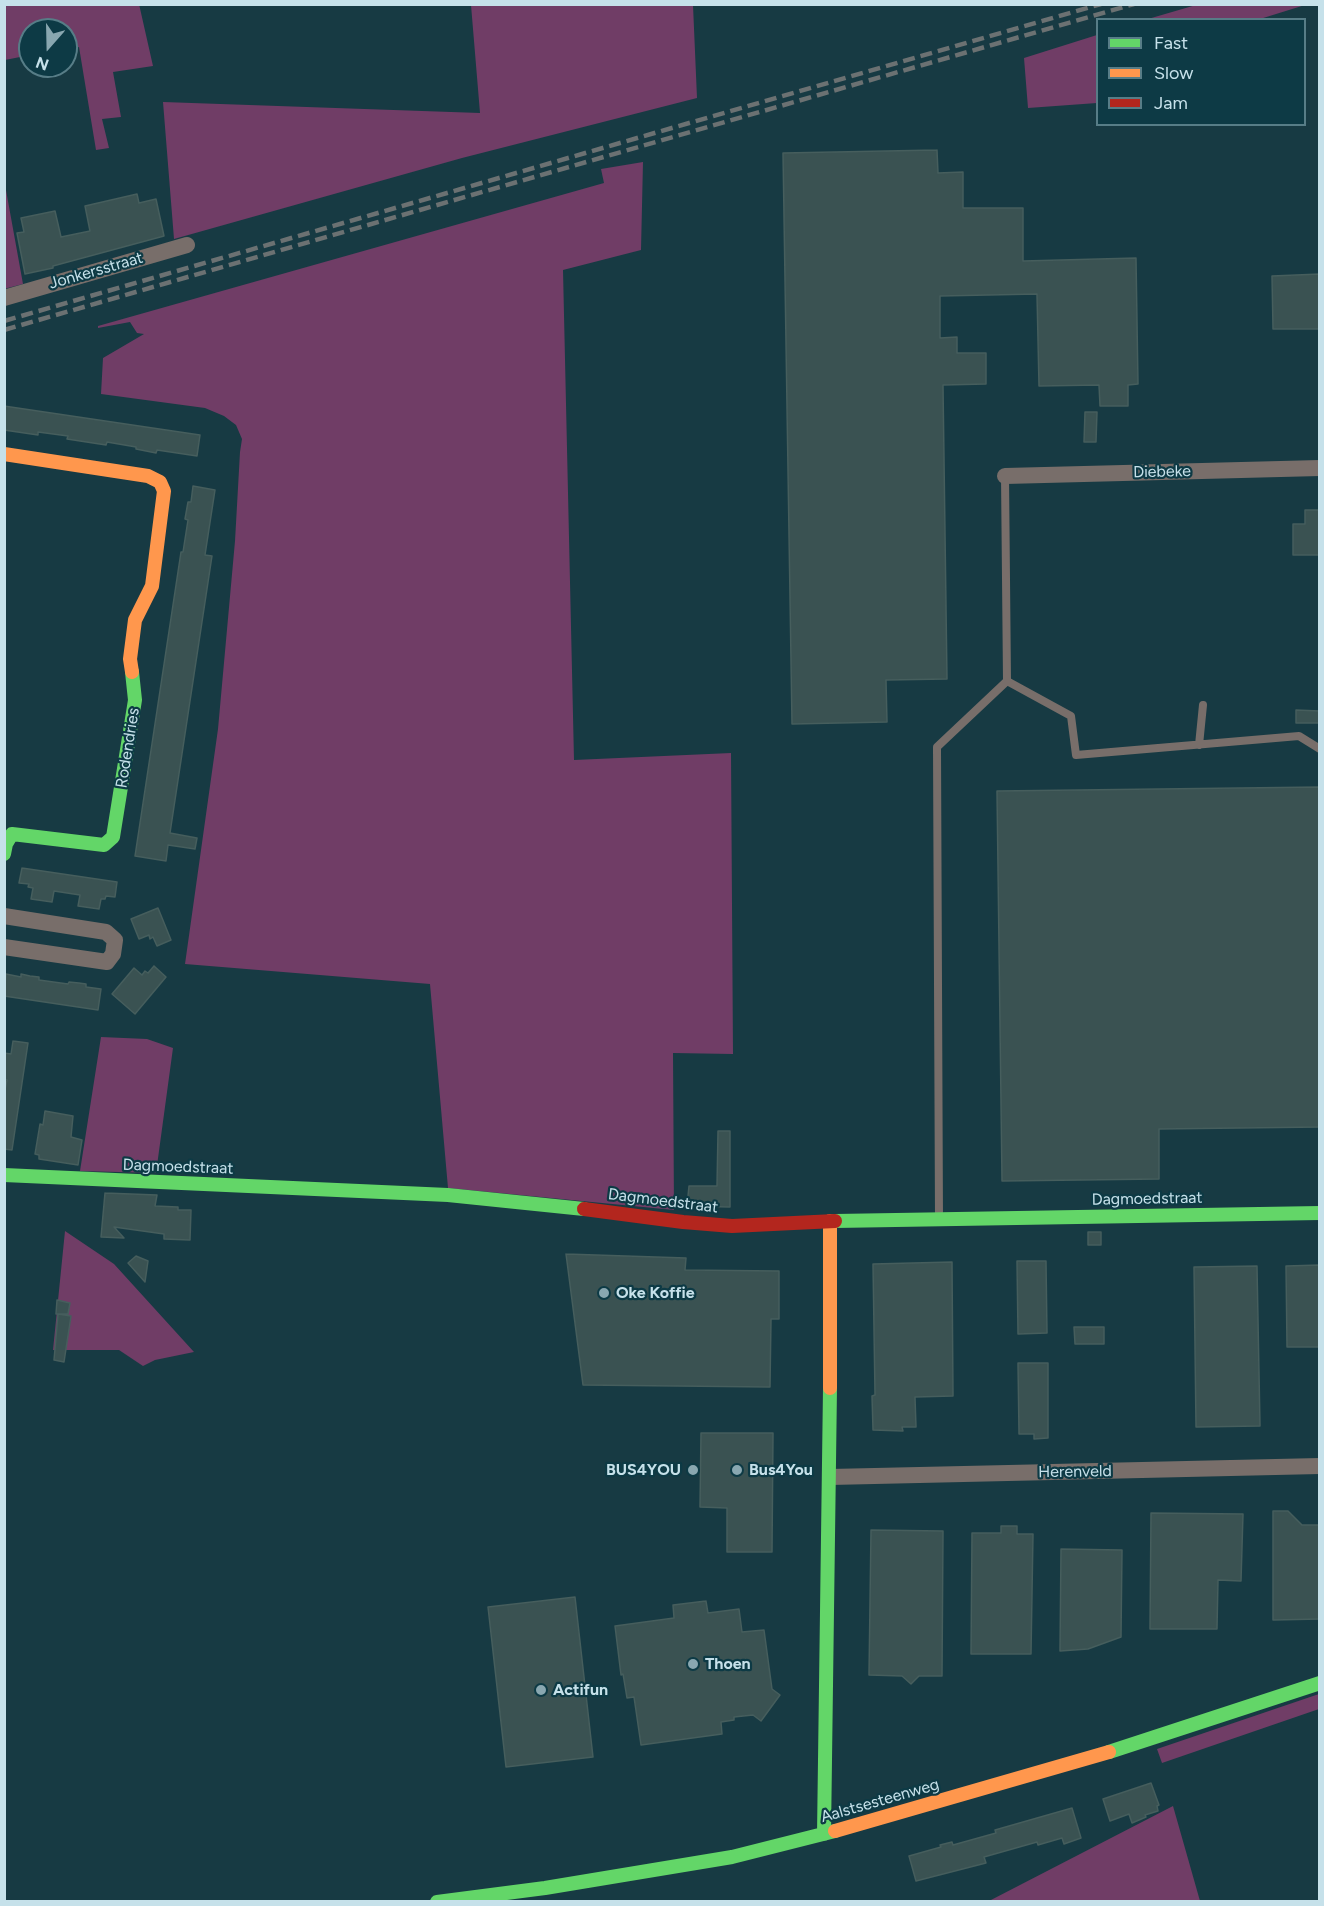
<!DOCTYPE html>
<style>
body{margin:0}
#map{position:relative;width:1324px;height:1906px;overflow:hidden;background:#173a43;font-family:Figtree,sans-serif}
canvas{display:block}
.frame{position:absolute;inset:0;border:6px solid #c6e1ea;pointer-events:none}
.legend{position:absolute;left:1096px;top:18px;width:210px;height:108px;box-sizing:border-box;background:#0d3a45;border:2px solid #577d87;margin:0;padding:8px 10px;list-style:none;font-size:18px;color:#c6e1ea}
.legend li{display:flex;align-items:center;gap:12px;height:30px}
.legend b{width:30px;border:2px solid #577d87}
.north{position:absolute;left:18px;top:18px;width:60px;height:60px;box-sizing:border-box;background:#0d3a45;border:2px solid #577d87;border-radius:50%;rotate:200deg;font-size:16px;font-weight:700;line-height:24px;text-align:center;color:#c6e1ea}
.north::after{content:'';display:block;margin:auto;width:21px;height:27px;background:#89a7b0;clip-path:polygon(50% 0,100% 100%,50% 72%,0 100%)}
</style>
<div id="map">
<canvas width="1324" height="1906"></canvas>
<div class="frame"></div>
<ul class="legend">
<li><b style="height:8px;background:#63d668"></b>Fast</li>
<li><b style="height:8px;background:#ff974d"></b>Slow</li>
<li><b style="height:8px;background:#b3261e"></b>Jam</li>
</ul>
<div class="north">N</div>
</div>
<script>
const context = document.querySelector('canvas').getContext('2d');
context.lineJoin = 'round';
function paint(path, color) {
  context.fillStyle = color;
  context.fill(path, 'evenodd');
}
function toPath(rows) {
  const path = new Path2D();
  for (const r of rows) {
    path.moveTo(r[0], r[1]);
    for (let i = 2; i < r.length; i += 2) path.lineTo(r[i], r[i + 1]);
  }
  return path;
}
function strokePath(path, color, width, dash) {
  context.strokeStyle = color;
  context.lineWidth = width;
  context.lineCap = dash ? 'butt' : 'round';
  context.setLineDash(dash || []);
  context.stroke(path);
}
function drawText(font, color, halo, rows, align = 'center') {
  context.font = font + ' Figtree,sans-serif';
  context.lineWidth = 4.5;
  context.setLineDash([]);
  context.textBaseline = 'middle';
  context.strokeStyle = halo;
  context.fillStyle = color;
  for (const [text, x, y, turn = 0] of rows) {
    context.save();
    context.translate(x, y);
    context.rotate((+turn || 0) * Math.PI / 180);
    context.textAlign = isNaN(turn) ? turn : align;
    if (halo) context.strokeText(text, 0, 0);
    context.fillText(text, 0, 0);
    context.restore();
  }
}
const green = toPath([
 [139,4,153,66,113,72,121,117,102,119,109,148,96,150,79,47,66,48,66,30,30,30,30,55,5,60,5,5],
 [471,5,693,5,697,98,462,158,174,239,163,102,480,113],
 [1196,5,1196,4,1305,5,1260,19,1148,19],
 [1097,35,1097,103,1028,108,1024,58],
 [643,162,641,250,563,270,574,760,731,753,733,1054,673,1053,674,1210,448,1188,430,984,185,964,218,729,235,541,240,452,242,439,236,425,224,416,205,408,101,394,103,358,144,334,137,333,130,322,98,328,98,326,604,183,601,169],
 [4,179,23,284,4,289],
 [101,1037,147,1039,173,1048,156,1173,80,1171],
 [65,1231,114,1264,194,1352,155,1360,143,1366,119,1350,53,1350],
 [1319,1694,1319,1709,1162,1763,1157,1749],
 [1173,1806,1200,1901,989,1901]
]);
const building = toPath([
 [937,150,938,173,963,172,963,208,1023,208,1023,261,1136,258,1138,384,1128,385,1128,406,1100,406,1099,385,1039,386,1037,294,940,296,940,338,957,337,957,353,986,353,986,384,943,385,947,679,886,680,887,722,792,724,783,153,937,150],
 [137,194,139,203,156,199,164,236,53,266,53,268,25,274,17,233,24,232,21,218,55,211,61,237,90,231,85,206,137,194],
 [1320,274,1320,329,1273,329,1272,276,1320,274],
 [4,406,200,435,197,456,157,450,156,453,136,449,136,447,107,442,106,445,67,439,68,436,38,432,38,435,4,430,4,406],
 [1085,412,1097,412,1096,442,1084,442,1085,412],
 [193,486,215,490,205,555,212,556,170,833,197,838,195,849,168,845,166,861,135,856,181,552,183,552,188,520,185,519,188,502,191,502,193,486],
 [1305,510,1320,510,1320,555,1293,555,1293,524,1305,524,1305,510],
 [1296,710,1320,711,1320,723,1296,723,1296,710],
 [1320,787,1320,1127,1159,1129,1159,1179,1002,1181,997,791,1320,787],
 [22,868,117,882,115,897,106,896,105,899,101,899,99,909,78,906,80,895,54,891,52,902,31,899,33,888,28,887,29,884,19,883,22,868],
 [158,908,171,940,157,946,153,937,150,939,149,935,139,939,131,919,158,908],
 [154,966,166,977,135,1014,112,994,134,968,142,975,145,971,148,973,154,966],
 [6,974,21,977,21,974,30,976,39,977,39,980,68,984,69,982,79,983,86,984,86,987,101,989,98,1010,4,996,6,974],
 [13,1041,28,1043,12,1150,4,1149,4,1095,7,1080,4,1079,4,1053,11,1054,13,1041],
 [45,1111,73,1116,71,1137,82,1140,78,1165,39,1159,39,1155,35,1154,40,1124,43,1125,45,1111],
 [718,1131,730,1131,730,1207,687,1206,689,1186,717,1186,718,1131],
 [105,1193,157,1195,155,1206,178,1207,178,1210,191,1210,190,1240,164,1239,164,1234,114,1227,124,1238,101,1237,105,1193],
 [1088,1232,1101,1232,1101,1245,1088,1245,1088,1232],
 [566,1254,686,1258,685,1270,779,1271,779,1319,771,1319,770,1387,583,1385,566,1254],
 [136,1256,148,1261,145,1282,128,1263,136,1256],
 [1017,1261,1046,1261,1047,1333,1018,1334,1017,1261],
 [952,1262,953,1396,915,1397,916,1427,902,1427,903,1431,873,1430,872,1396,875,1395,873,1264,952,1262],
 [1320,1265,1320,1347,1287,1347,1286,1266,1320,1265],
 [1257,1266,1260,1426,1196,1427,1194,1267,1257,1266],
 [57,1300,70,1303,68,1314,56,1314,57,1300],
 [58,1314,71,1316,64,1362,54,1360,58,1314],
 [1074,1327,1104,1327,1104,1344,1075,1344,1074,1327],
 [1018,1363,1048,1363,1048,1438,1034,1439,1034,1434,1019,1434,1018,1363],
 [701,1433,773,1433,772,1552,727,1552,727,1508,700,1507,701,1433],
 [1273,1511,1288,1511,1302,1525,1320,1525,1320,1619,1273,1620,1273,1511],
 [1151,1513,1243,1514,1241,1581,1218,1580,1217,1629,1150,1629,1151,1513],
 [1001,1526,1017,1526,1017,1534,1033,1534,1031,1654,971,1654,972,1533,1001,1533,1001,1526],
 [871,1530,943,1531,942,1676,919,1676,911,1684,902,1676,869,1675,871,1530],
 [1061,1549,1122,1550,1121,1637,1088,1649,1060,1651,1061,1549],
 [575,1597,593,1757,506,1767,488,1607,575,1597],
 [706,1601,708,1613,739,1609,742,1632,764,1630,772,1689,780,1695,761,1721,753,1715,734,1717,734,1720,721,1722,722,1734,641,1745,634,1697,627,1698,623,1674,621,1675,615,1626,674,1618,673,1605,706,1601],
 [1151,1783,1159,1805,1157,1806,1158,1811,1145,1815,1146,1817,1132,1823,1129,1814,1110,1821,1103,1799,1151,1783],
 [1072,1808,1081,1838,1064,1844,1062,1838,1038,1845,1037,1842,984,1857,986,1863,916,1881,909,1856,941,1847,940,1845,952,1842,953,1845,996,1833,995,1830,1072,1808]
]);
const lane = toPath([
 [1005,476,1007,681,1071,716,1076,755,1299,736,1320,749],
 [1199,745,1203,705],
 [939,1219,937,747,1007,681]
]);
const street = toPath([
 [4,298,187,245],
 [1005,476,1320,468],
 [4,916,106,932,115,940,113,954,107,962,4,947],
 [830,1477,1320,1466]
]);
const fast = toPath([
 [4,854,6,844,12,834,104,845,113,837,135,700,132,672],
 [4,1175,448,1195,584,1209],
 [835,1221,1320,1213],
 [1109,1752,1320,1683],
 [824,1834,830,1388],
 [437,1902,545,1888,732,1857,835,1831]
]);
const slow = toPath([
 [4,454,148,476,160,482,164,491,152,586,135,620,130,659,132,672],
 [830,1221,830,1388],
 [835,1831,1109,1752]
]);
const jam = toPath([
 [584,1209,683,1222,732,1226,835,1221]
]);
const rail = toPath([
 [4,321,1101,4],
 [4,330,1134,4]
]);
const markers = [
 [604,1293,6,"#89a7b0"],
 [693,1470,6,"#89a7b0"],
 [737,1470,6,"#89a7b0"],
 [693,1664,6,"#89a7b0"],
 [541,1690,6,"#89a7b0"]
];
const streetNames = [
 ["Jonkersstraat",96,271,-16],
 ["Diebeke",1162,472,-1],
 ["Rodendries",128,748,-81],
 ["Dagmoedstraat",178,1167,2],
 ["Dagmoedstraat",1147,1199,-1],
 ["Dagmoedstraat",663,1201,7],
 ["Herenveld",1075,1472,-1],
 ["Aalstsesteenweg",880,1801,-16]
];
const poiNames = [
 ["Oke Koffie",616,1293],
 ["BUS4YOU",681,1470,"right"],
 ["Bus4You",749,1470],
 ["Thoen",705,1664],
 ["Actifun",553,1690]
];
paint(green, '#703d66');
paint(building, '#3a5252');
strokePath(building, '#465e5d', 1.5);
strokePath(lane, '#786e6a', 8);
strokePath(street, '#786e6a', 16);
strokePath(fast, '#63d668', 14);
strokePath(slow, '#ff974d', 14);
strokePath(jam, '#b3261e', 14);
strokePath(rail, '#6b7172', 4.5, [12, 6]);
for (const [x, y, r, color] of markers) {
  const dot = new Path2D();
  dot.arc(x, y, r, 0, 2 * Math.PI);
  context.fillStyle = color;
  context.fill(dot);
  strokePath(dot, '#0d3a45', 2);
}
drawText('16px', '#c6e1ea', '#0d3a45', streetNames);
drawText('bold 16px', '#c6e1ea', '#0d3a45', poiNames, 'left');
</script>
